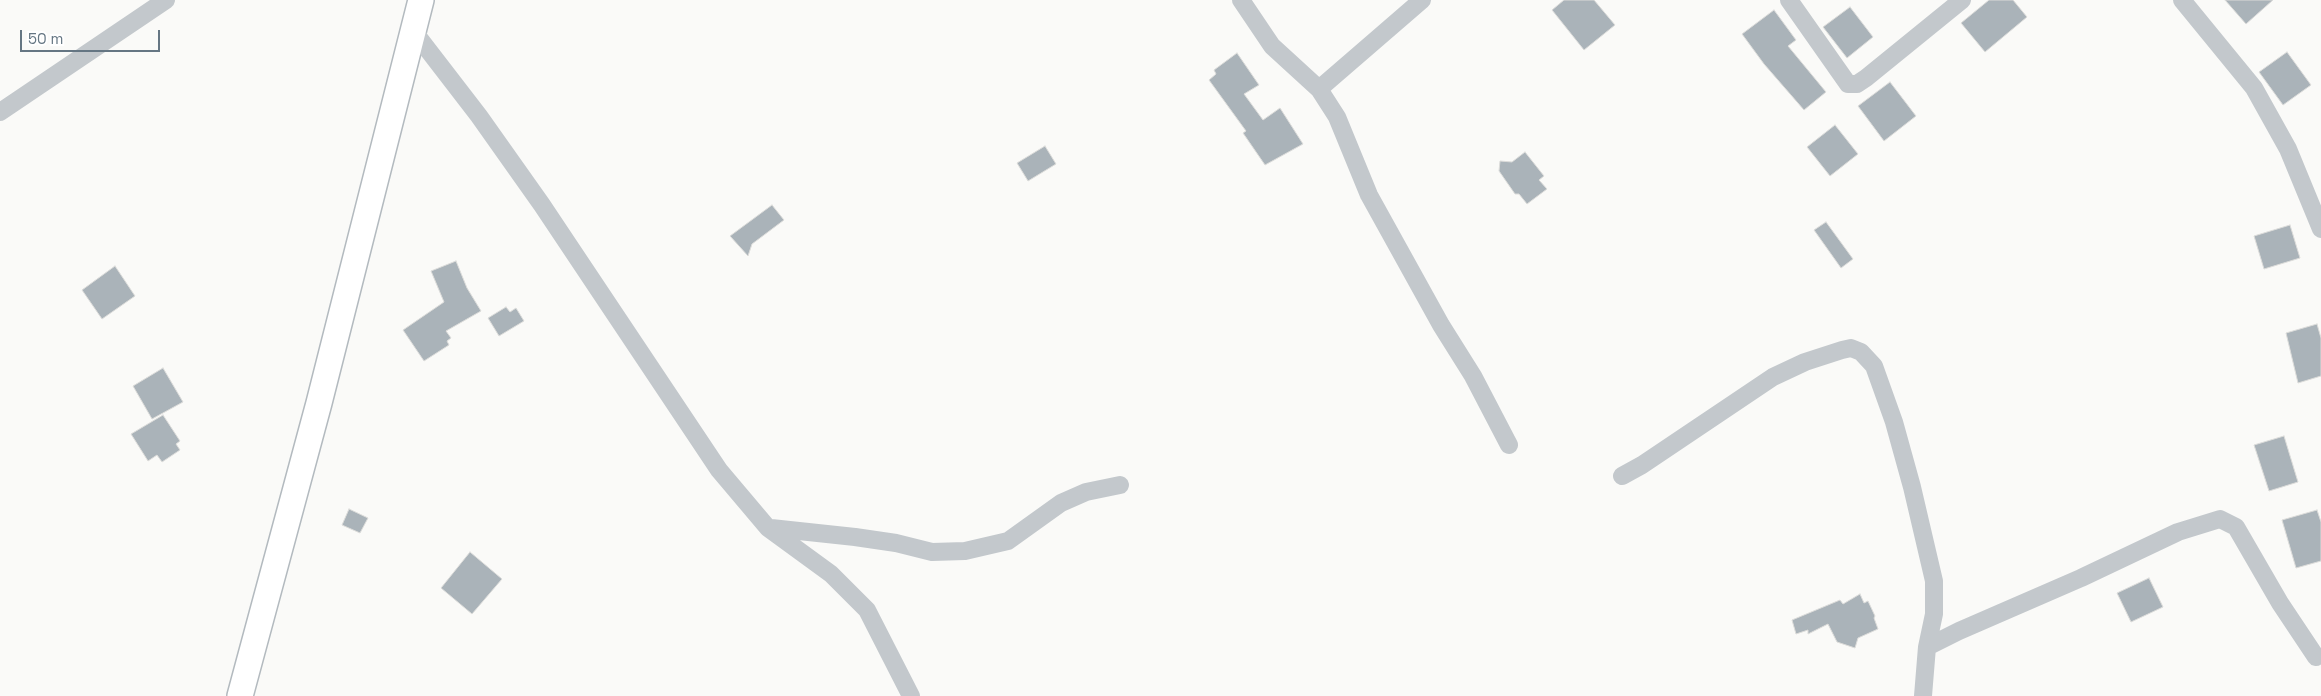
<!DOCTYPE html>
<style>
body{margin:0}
#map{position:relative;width:2321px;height:696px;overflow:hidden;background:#fafaf8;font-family:"Space Grotesk",sans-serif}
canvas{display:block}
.scale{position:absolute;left:20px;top:30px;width:140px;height:22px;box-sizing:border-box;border:2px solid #657683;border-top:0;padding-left:6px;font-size:15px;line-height:18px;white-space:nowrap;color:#657683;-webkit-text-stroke:4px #fff;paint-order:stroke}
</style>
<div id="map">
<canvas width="2321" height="696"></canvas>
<div class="scale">50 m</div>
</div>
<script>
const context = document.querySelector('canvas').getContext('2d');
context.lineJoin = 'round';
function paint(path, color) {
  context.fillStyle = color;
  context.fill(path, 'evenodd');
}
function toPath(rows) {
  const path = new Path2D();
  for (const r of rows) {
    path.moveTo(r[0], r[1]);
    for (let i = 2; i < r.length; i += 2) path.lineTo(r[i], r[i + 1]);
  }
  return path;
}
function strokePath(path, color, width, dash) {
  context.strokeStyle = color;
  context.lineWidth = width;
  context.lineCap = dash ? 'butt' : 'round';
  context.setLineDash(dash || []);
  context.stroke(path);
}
const building = toPath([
 [1564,0,1594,0,1615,25,1584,50,1552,10,1564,0],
 [1989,0,2013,0,2027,17,1985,52,1961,23,1989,0],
 [2225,0,2273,0,2246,24,2225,0],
 [1850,7,1873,37,1847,58,1823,27,1850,7],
 [1774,10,1796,40,1788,46,1826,92,1804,110,1764,64,1742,34,1774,10],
 [2287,52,2311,85,2283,105,2259,72,2287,52],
 [1237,53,1259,85,1244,94,1263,120,1280,108,1303,144,1265,165,1243,133,1246,131,1209,80,1216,74,1214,70,1237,53],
 [1890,82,1916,116,1884,141,1858,106,1890,82],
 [1835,125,1858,154,1830,176,1807,147,1835,125],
 [1045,146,1056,164,1028,181,1017,163,1045,146],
 [1525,152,1544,176,1539,180,1547,189,1527,204,1519,194,1515,194,1499,171,1500,161,1512,162,1525,152],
 [772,205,784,220,752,244,748,256,730,236,772,205],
 [1826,222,1853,259,1841,268,1814,230,1826,222],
 [2290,225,2300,258,2264,269,2254,236,2290,225],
 [456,261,467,288,481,311,446,331,451,338,447,341,449,345,424,361,403,330,444,302,431,271,456,261],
 [115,266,135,296,102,319,82,290,115,266],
 [506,307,510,312,516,308,524,321,499,336,488,318,506,307],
 [2317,324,2321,338,2321,376,2298,383,2286,333,2317,324],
 [163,368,183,402,152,419,133,386,163,368],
 [163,415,180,441,176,444,180,450,162,462,157,455,148,461,131,434,163,415],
 [2284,436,2298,482,2269,491,2254,445,2284,436],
 [349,509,368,518,360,533,342,525,349,509],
 [2317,510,2321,522,2321,561,2296,568,2282,520,2317,510],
 [470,552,502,579,472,614,441,588,470,552],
 [2149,578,2163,607,2131,622,2117,593,2149,578],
 [1860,594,1864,603,1868,601,1875,616,1874,618,1878,629,1858,638,1855,648,1837,642,1828,624,1808,634,1808,630,1796,634,1792,620,1840,600,1843,604,1860,594]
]);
const street = toPath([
 [1241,0,1272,46,1319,89,1422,0],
 [1789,0,1848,84,1857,84,1866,78,1962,0],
 [2182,0,2254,88,2288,149,2321,229],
 [412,29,479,116,542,205,719,470,768,528,831,574,867,610,911,696],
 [1319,89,1337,117,1369,195,1441,325,1473,376,1509,445],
 [0,112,166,0],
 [1622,476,1642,465,1773,377,1805,362,1842,350,1851,348,1861,352,1874,366,1894,422,1912,487,1934,581,1934,614,1927,647,1923,696],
 [771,528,855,537,896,543,932,552,965,551,1008,541,1061,503,1086,492,1120,485],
 [1927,647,1959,631,2081,578,2178,532,2220,519,2236,527,2280,603,2316,657]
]);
const secondary = toPath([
 [240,696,319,403,421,0]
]);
paint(building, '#aab3b9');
strokePath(building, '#dcdcda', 1);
strokePath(secondary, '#b3babf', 28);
strokePath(street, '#c3c8cc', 18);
strokePath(secondary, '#fff', 25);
</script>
